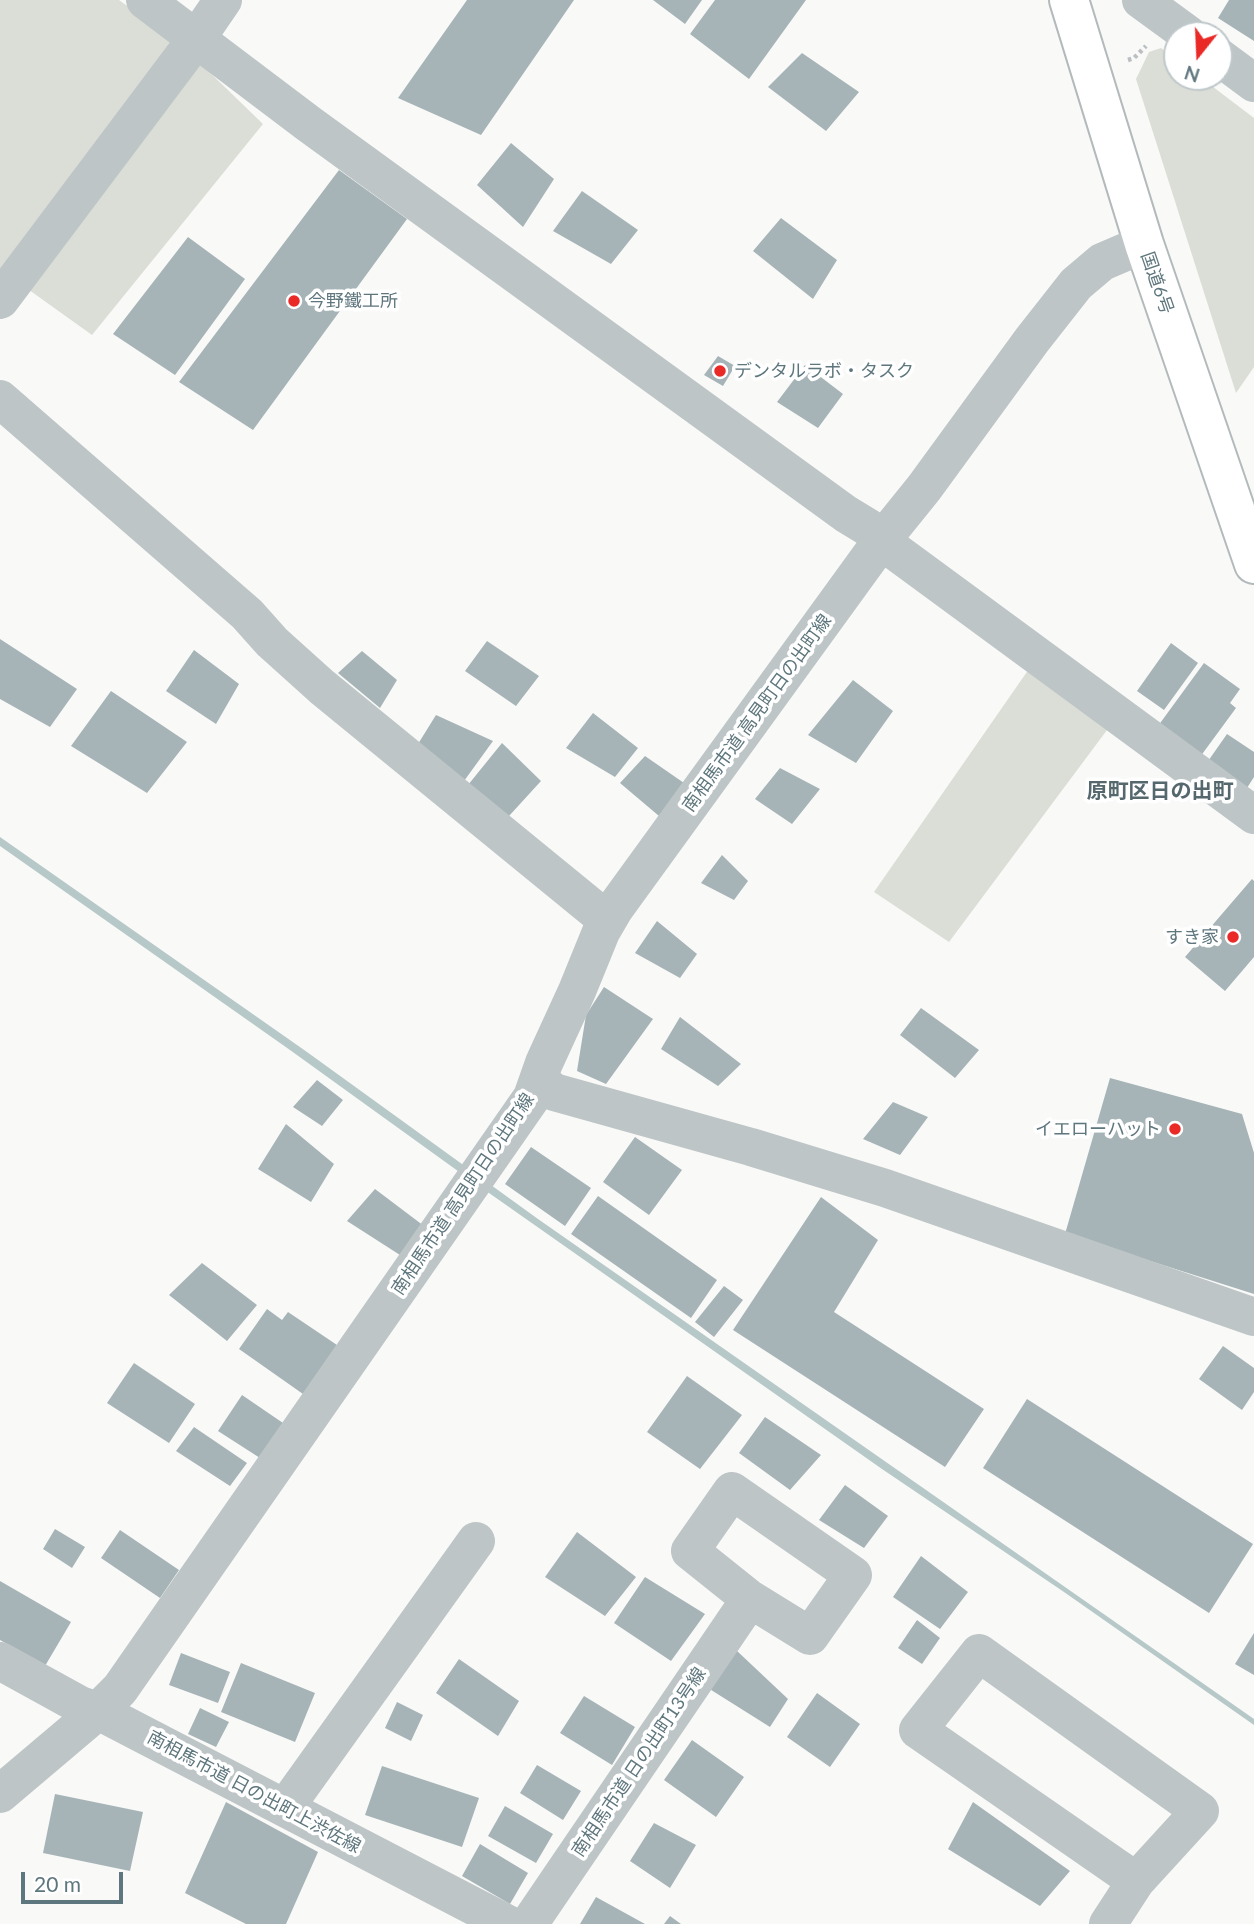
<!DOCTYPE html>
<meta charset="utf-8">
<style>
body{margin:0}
#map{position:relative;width:1254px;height:1924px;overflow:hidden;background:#f9f9f7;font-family:Lato,sans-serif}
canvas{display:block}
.north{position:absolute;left:1163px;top:21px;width:70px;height:70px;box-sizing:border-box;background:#fff;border:2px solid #bfc8cb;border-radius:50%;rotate:198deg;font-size:19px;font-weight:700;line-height:28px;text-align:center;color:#5e767d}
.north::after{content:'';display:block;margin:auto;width:24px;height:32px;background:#ea2a27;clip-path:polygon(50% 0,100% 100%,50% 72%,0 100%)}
.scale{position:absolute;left:21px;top:1872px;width:102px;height:32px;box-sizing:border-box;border:4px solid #5e767d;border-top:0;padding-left:9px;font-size:21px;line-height:24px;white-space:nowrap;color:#5e767d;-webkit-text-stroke:5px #fff;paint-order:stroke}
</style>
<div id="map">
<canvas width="1254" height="1924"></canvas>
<div class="north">N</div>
<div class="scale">20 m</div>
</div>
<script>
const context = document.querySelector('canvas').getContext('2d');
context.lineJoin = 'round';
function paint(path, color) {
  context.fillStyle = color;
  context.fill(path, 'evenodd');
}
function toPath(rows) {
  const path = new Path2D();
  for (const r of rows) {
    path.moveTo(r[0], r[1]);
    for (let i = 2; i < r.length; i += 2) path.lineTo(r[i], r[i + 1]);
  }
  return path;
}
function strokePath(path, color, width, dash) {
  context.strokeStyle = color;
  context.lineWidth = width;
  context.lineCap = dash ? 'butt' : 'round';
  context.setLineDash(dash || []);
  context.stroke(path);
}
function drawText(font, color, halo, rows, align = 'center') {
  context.font = font + ' Lato,"Noto Sans JP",sans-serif';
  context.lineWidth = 7;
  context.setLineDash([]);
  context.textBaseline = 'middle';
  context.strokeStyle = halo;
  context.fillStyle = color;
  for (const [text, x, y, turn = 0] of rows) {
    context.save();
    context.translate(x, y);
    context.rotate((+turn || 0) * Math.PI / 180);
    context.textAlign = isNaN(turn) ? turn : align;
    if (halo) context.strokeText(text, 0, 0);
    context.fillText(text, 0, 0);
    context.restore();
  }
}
const green = toPath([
 [0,0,119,0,180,44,0,283],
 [1161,48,1177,60,1177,77,1200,77,1254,118,1254,367,1236,393,1136,79,1149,52],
 [200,63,263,124,92,335,25,287],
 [1031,666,1110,726,949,942,874,892]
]);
const water = toPath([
 [0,837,307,1052,538,1219,1254,1719,1254,1725,1064,1592,882,1469,462,1174,290,1050,0,846]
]);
const building = toPath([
 [467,0,574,0,481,135,398,98],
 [653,0,702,0,685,24],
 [715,0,806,0,749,79,690,34],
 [1229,0,1254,0,1254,41,1218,18],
 [802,53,859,92,826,131,768,87],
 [511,143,554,179,523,227,477,185],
 [339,170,407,219,253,430,179,382],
 [582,191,638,230,611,264,553,231],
 [781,218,837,260,813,299,753,251],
 [188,237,245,279,175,375,113,334],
 [718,356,735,366,723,386,704,375],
 [805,365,843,394,818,428,777,402],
 [0,639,77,689,50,727,0,699],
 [487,641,539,676,516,706,465,671],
 [1171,643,1198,663,1164,710,1137,691],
 [194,650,239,684,216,724,166,691],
 [362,651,397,680,380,708,338,673],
 [1204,663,1240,689,1230,703,1236,708,1200,757,1158,726],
 [853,680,893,711,856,763,808,735],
 [111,691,187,742,147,793,71,746],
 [593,713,638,748,615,777,566,748],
 [436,715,493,741,464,781,418,744],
 [1227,734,1254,752,1254,777,1245,791,1206,764],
 [502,743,541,781,509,816,468,785],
 [645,756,684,783,659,816,620,783],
 [780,768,820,789,792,824,755,799],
 [722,855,748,881,734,900,701,883],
 [1252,879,1254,881,1254,957,1225,991,1185,957],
 [657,921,697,954,680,978,635,953],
 [604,987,653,1019,606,1084,577,1071,586,1015],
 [921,1008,979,1050,955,1078,900,1035],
 [680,1017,741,1064,718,1086,661,1049],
 [1110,1078,1242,1114,1254,1153,1254,1294,1065,1234],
 [317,1080,343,1100,322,1126,293,1107],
 [893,1102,928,1117,900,1155,863,1139],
 [286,1124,334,1164,311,1202,258,1169],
 [635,1137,682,1170,649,1215,603,1182],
 [531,1147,591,1188,565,1226,505,1184],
 [375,1189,424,1226,400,1255,347,1221],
 [598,1196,717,1280,691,1318,571,1234],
 [821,1197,878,1240,834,1312,984,1409,945,1467,733,1330],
 [202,1263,257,1305,227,1341,169,1295],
 [724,1286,743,1300,714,1337,695,1322],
 [267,1309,282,1320,288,1312,337,1345,303,1394,239,1349],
 [1223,1346,1254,1368,1254,1392,1242,1410,1199,1379],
 [134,1363,195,1404,169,1443,107,1403],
 [687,1376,742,1415,700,1469,647,1432],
 [242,1395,283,1423,260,1458,218,1431],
 [1027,1399,1253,1544,1209,1613,983,1468],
 [765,1417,821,1455,790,1490,739,1453],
 [194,1427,247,1463,230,1486,176,1451],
 [845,1485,888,1516,864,1548,819,1520],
 [55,1529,85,1547,72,1568,43,1549],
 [120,1530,179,1570,160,1598,101,1558],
 [577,1532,636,1577,605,1616,545,1577],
 [921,1556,968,1592,940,1629,893,1597],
 [645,1577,705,1614,671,1661,614,1623],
 [0,1581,71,1622,45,1666,0,1640],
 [917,1620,940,1638,922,1664,898,1648],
 [1254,1633,1254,1675,1235,1664],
 [736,1650,788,1699,770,1727,708,1688],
 [181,1653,230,1672,218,1703,169,1685],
 [459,1659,519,1701,498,1736,436,1693],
 [241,1663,315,1693,295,1742,221,1712],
 [817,1693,860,1724,830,1767,787,1737],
 [584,1696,635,1727,612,1765,560,1733],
 [397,1702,423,1715,411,1741,385,1728],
 [200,1708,229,1722,216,1747,188,1734],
 [692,1740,744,1777,716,1817,664,1780],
 [537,1765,581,1791,563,1820,520,1793],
 [382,1766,479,1798,462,1847,365,1815],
 [55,1794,143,1812,130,1871,43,1853],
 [226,1802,318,1852,286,1924,246,1924,185,1893],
 [973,1802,1070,1871,1040,1906,948,1849],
 [505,1806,553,1834,536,1863,488,1836],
 [654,1823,696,1845,670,1888,630,1861],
 [480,1844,528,1873,510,1904,462,1876],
 [596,1897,645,1924,580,1924],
 [670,1916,681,1924,664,1924]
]);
const path = toPath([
 [1128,60,1134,58,1146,46]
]);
const minor = toPath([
 [145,0,309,124,846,514,869,528,892,549,1254,815],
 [1141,0,1189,35],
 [1219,57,1254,83],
 [0,300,197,38,223,0],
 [0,399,247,614,272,642,322,687,607,920],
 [539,1080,554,1092,751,1147,885,1188,1254,1317],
 [732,1491,853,1575,810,1636,750,1599,690,1551,732,1491],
 [0,1661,80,1705,98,1711,508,1924],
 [0,1794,98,1711,120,1689,532,1097,544,1063,577,991,601,932,615,908,882,540,924,488,1032,340,1076,284,1102,262,1144,244],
 [285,1808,476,1541],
 [529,1924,750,1599],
 [1108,1924,1136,1881,1200,1811,979,1653,918,1730,1136,1881]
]);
const highway = toPath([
 [1069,0,1144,244,1254,564]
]);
const markers = [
 [294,301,7,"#ea2a27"],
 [720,371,7,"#ea2a27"],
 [1233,937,7,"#ea2a27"],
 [1175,1129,7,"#ea2a27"]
];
const streetNames = [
 ["国道6号",1157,283,71],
 ["南相馬市道 高見町日の出町線",757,713,-54],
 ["南相馬市道 高見町日の出町線",463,1194,-56],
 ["南相馬市道 日の出町13号線",639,1762,-56],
 ["南相馬市道 日の出町上渋佐線",254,1792,28]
];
const poiNames = [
 ["今野鐵工所",308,301],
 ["デンタルラボ・タスク",734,371],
 ["すき家",1219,937,"right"],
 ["イエローハット",1161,1129,"right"]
];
const quarterNames = [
 ["原町区日の出町",1160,791]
];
paint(green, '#dbded6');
paint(water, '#b6c8c8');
paint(building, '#a6b4b7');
strokePath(highway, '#b3babc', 42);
strokePath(path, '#babfc1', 4.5, [3.5, 3.5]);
strokePath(minor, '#bdc5c7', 38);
strokePath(highway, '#fff', 38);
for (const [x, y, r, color] of markers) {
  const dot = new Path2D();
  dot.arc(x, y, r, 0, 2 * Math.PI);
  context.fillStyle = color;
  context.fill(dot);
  strokePath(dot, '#fff', 2.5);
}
drawText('18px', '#5e767d', '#fff', streetNames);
drawText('18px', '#5e767d', '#fff', poiNames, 'left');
drawText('bold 21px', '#55686e', '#fff', quarterNames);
</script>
